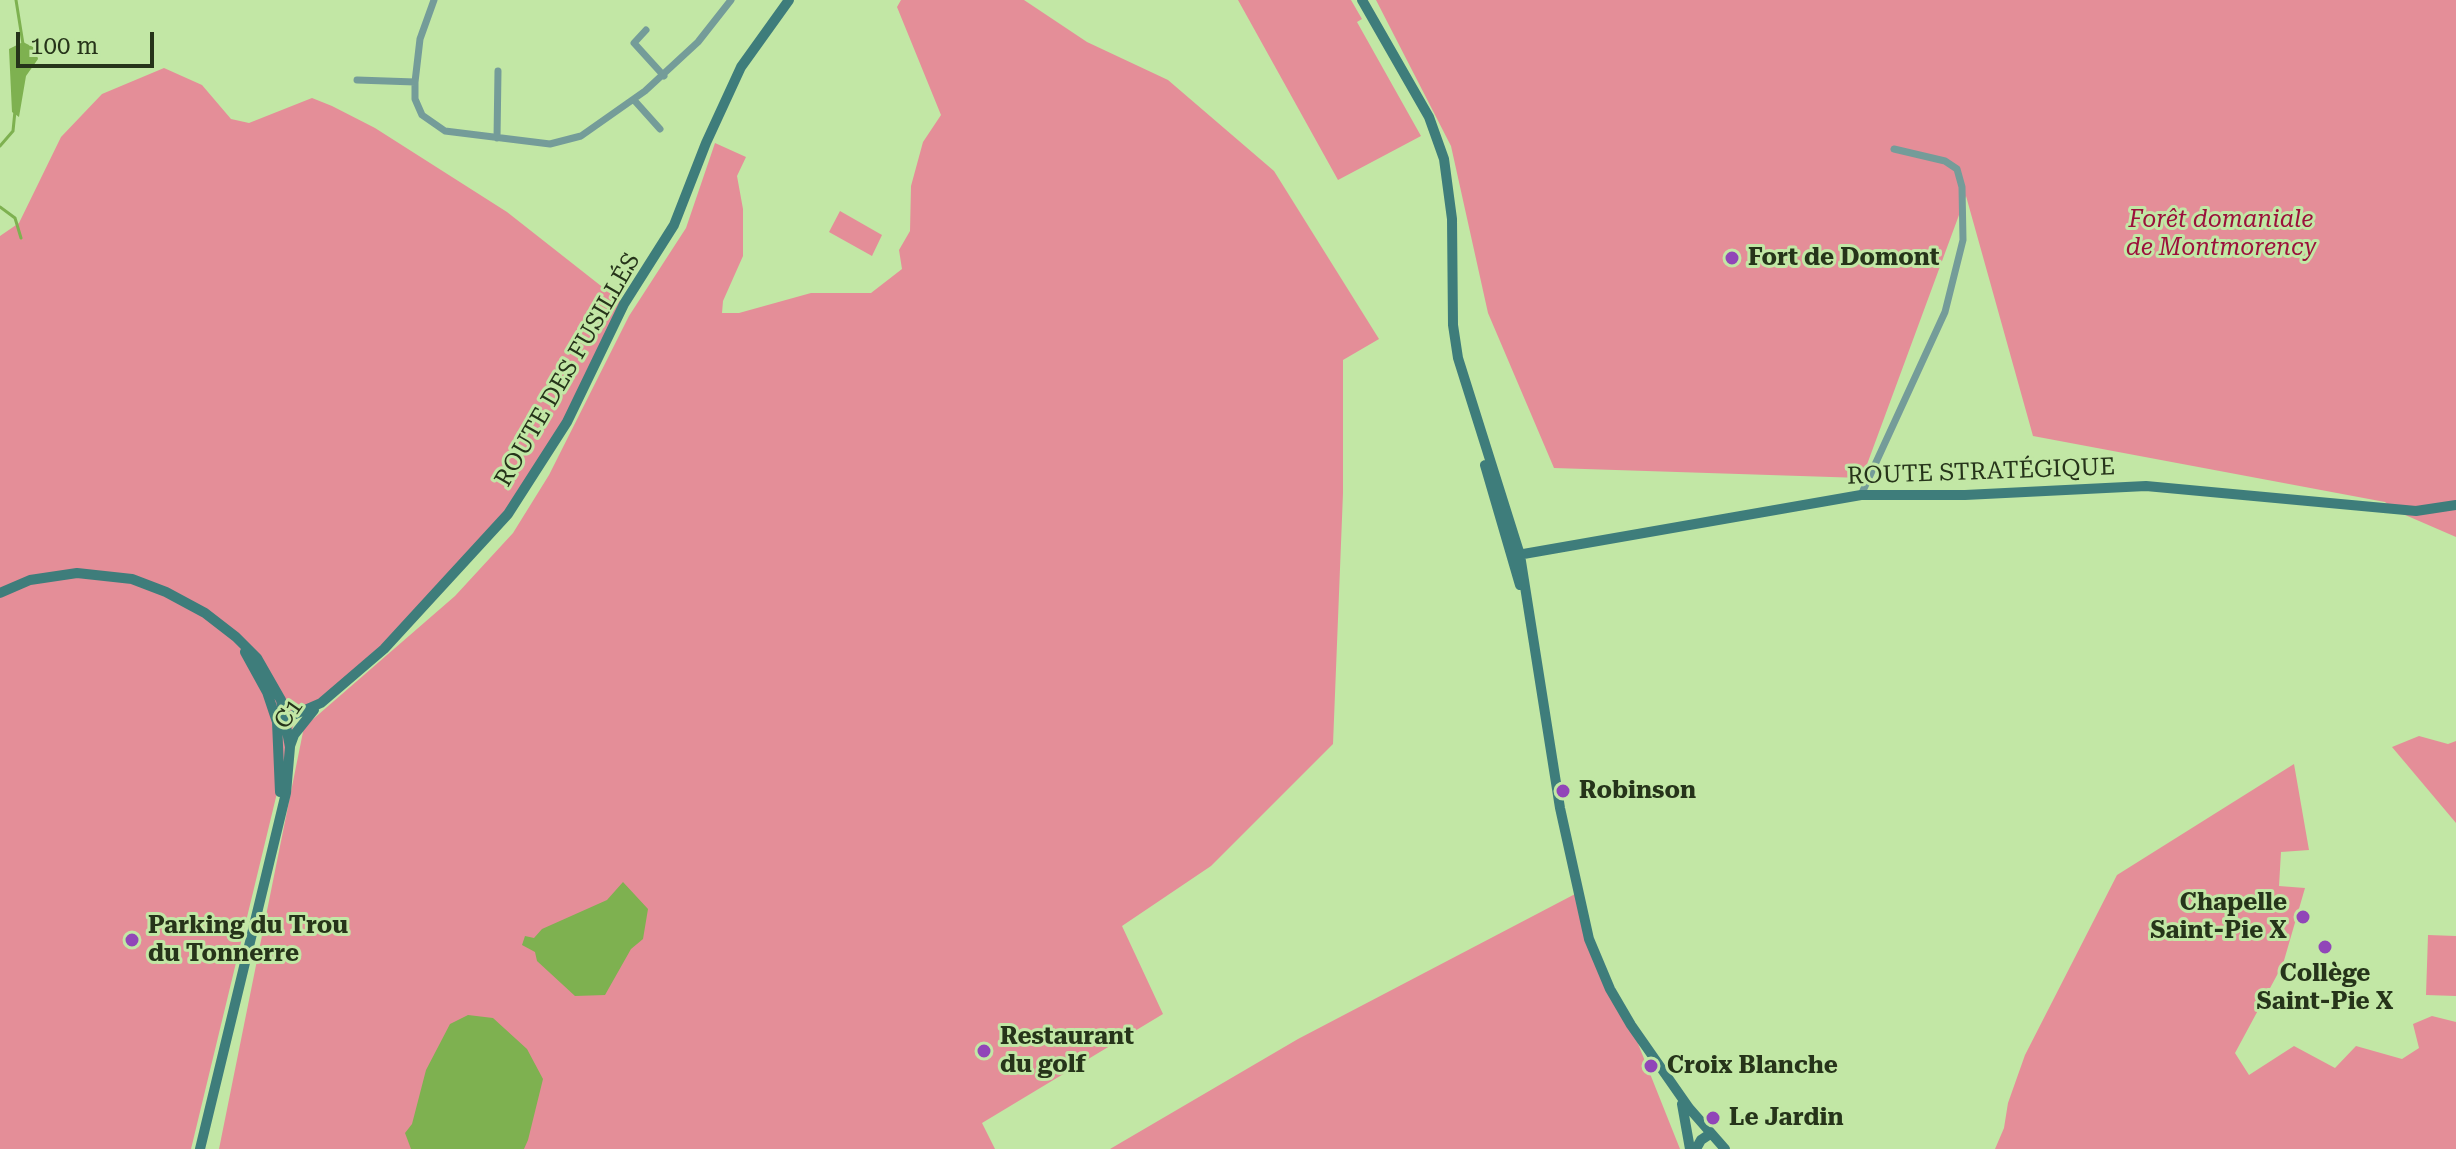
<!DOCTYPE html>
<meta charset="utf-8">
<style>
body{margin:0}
#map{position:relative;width:2456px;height:1149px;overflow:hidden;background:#c2e7a5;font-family:"Roboto Serif",serif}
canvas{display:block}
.scale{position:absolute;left:16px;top:32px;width:138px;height:36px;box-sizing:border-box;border:4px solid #26341a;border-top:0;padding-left:10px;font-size:24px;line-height:28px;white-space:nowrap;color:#26341a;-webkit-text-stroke:6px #c2e7a5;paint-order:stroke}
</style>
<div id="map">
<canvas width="2456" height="1149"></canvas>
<div class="scale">100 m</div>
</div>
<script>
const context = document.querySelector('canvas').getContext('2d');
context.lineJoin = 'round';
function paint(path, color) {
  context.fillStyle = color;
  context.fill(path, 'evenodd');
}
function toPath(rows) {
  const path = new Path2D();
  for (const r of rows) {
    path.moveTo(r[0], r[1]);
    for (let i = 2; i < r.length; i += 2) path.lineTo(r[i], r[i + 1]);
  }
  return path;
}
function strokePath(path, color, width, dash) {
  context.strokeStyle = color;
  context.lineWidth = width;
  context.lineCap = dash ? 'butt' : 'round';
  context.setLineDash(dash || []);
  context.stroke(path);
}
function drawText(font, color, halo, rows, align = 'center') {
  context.font = font + ' "Roboto Serif",serif';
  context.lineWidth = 6;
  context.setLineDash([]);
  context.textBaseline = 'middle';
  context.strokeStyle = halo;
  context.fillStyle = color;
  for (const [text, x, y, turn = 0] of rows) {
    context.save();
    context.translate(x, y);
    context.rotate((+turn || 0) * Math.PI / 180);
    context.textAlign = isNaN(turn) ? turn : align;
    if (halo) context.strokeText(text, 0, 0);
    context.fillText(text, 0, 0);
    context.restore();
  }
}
const green = toPath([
 [901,0,1024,0,1087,42,1168,80,1274,171,1379,339,1343,360,1343,493,1333,744,1211,866,1122,926,1163,1014,982,1123,995,1149,219,1149,304,727,455,596,513,533,549,475,629,316,686,228,715,143,746,157,737,176,743,209,743,256,723,301,722,313,739,313,811,293,871,293,902,269,899,250,910,231,911,186,923,142,941,115,897,7],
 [1238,0,1351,0,1362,19,1357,22,1421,136,1338,180],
 [1376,0,2456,0,2456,537,2396,511,2385,502,2033,436,1966,196,1862,478,1554,468,1488,313,1451,146],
 [164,68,202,85,231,119,249,123,312,98,332,106,375,128,507,212,624,304,540,468,441,591,321,703,298,706,191,1149,0,1149,0,236,19,223,61,137,102,94],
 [840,211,882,235,872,256,829,232],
 [2419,736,2448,744,2456,741,2456,823,2392,747],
 [2294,764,2309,850,2281,852,2279,886,2305,888,2283,964,2235,1053,2249,1075,2294,1046,2335,1068,2356,1046,2402,1059,2419,1048,2413,1024,2432,1016,2456,1022,2456,1149,1995,1149,2004,1128,2008,1103,2025,1055,2117,875],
 [1577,893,1598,965,1629,1021,1680,1149,1110,1149,1298,1039],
 [2428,935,2456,936,2456,996,2426,995]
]);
const water = toPath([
 [23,42,35,48,38,59,26,76,19,117,12,112,9,49],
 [623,882,648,909,643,939,631,949,605,995,575,996,537,961,535,952,522,945,525,936,534,938,542,929,607,900],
 [468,1015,493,1018,527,1049,543,1079,528,1140,524,1149,411,1149,405,1133,412,1124,426,1070,450,1024]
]);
const stream = toPath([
 [16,0,23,44],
 [0,146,13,131,15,111],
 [0,207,15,218,21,238]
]);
const street = toPath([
 [434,0,420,39,415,82,415,99,422,115,445,131,550,144,581,136,645,91,698,42,731,0],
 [646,30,634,43,664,76],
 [357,80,415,82],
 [634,100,660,129],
 [497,138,498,71],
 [1861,495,1945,312,1963,240,1962,187,1957,169,1945,161,1894,149]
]);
const secondary = toPath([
 [1362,0,1429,117,1444,159,1452,219,1453,325,1458,358,1520,555,1560,808,1589,939,1610,989,1631,1025,1689,1108,1725,1149],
 [1485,465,1520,585],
 [1512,556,1861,495,1965,495,2146,486,2416,511,2456,505],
 [0,593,30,580,77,573,132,579,166,592,205,613,236,637,257,658,281,700,290,747,286,793,200,1149],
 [245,652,267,692,277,722,280,792],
 [277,722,321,703,384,649,508,514,567,422,624,304,674,225,706,143,741,67,789,0],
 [290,746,294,735,314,710],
 [1682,1104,1690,1149],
 [1696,1149,1701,1140,1710,1134]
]);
const markers = [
 [1732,258,8,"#9146b8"],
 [1563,791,8,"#9146b8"],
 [2303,917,8,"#9146b8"],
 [132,940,8,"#9146b8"],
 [2325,947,8,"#9146b8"],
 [984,1051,8,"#9146b8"],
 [1651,1066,8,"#9146b8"],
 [1713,1118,8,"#9146b8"]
];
const parkNames = [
 ["Forêt domaniale",2221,220],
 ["de Montmorency",2221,248]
];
const poiNames = [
 ["Fort de Domont",1748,258],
 ["Robinson",1579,791],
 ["Chapelle",2287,903,"right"],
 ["Saint-Pie X",2287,931,"right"],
 ["Parking du Trou",148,926],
 ["du Tonnerre",148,954],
 ["Collège",2325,974,"center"],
 ["Saint-Pie X",2325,1002,"center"],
 ["Restaurant",1000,1037],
 ["du golf",1000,1065],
 ["Croix Blanche",1667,1066],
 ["Le Jardin",1729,1118]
];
const streetNames = [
 ["ROUTE DES FUSILLÉS",568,370,-60],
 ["ROUTE STRATÉGIQUE",1981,472,-2],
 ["C1",289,714,-55]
];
paint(green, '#e48e98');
paint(water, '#7eb150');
strokePath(stream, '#7eb150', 3);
strokePath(street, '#749c99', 7);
strokePath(secondary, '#3e7d7b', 10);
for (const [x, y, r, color] of markers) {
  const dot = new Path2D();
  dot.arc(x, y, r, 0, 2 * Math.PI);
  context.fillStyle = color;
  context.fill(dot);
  strokePath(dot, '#c2e7a5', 3);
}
drawText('italic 24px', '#9b103b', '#c2e7a5', parkNames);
drawText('bold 24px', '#26341a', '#c2e7a5', poiNames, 'left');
drawText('24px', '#26341a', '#c2e7a5', streetNames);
</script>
